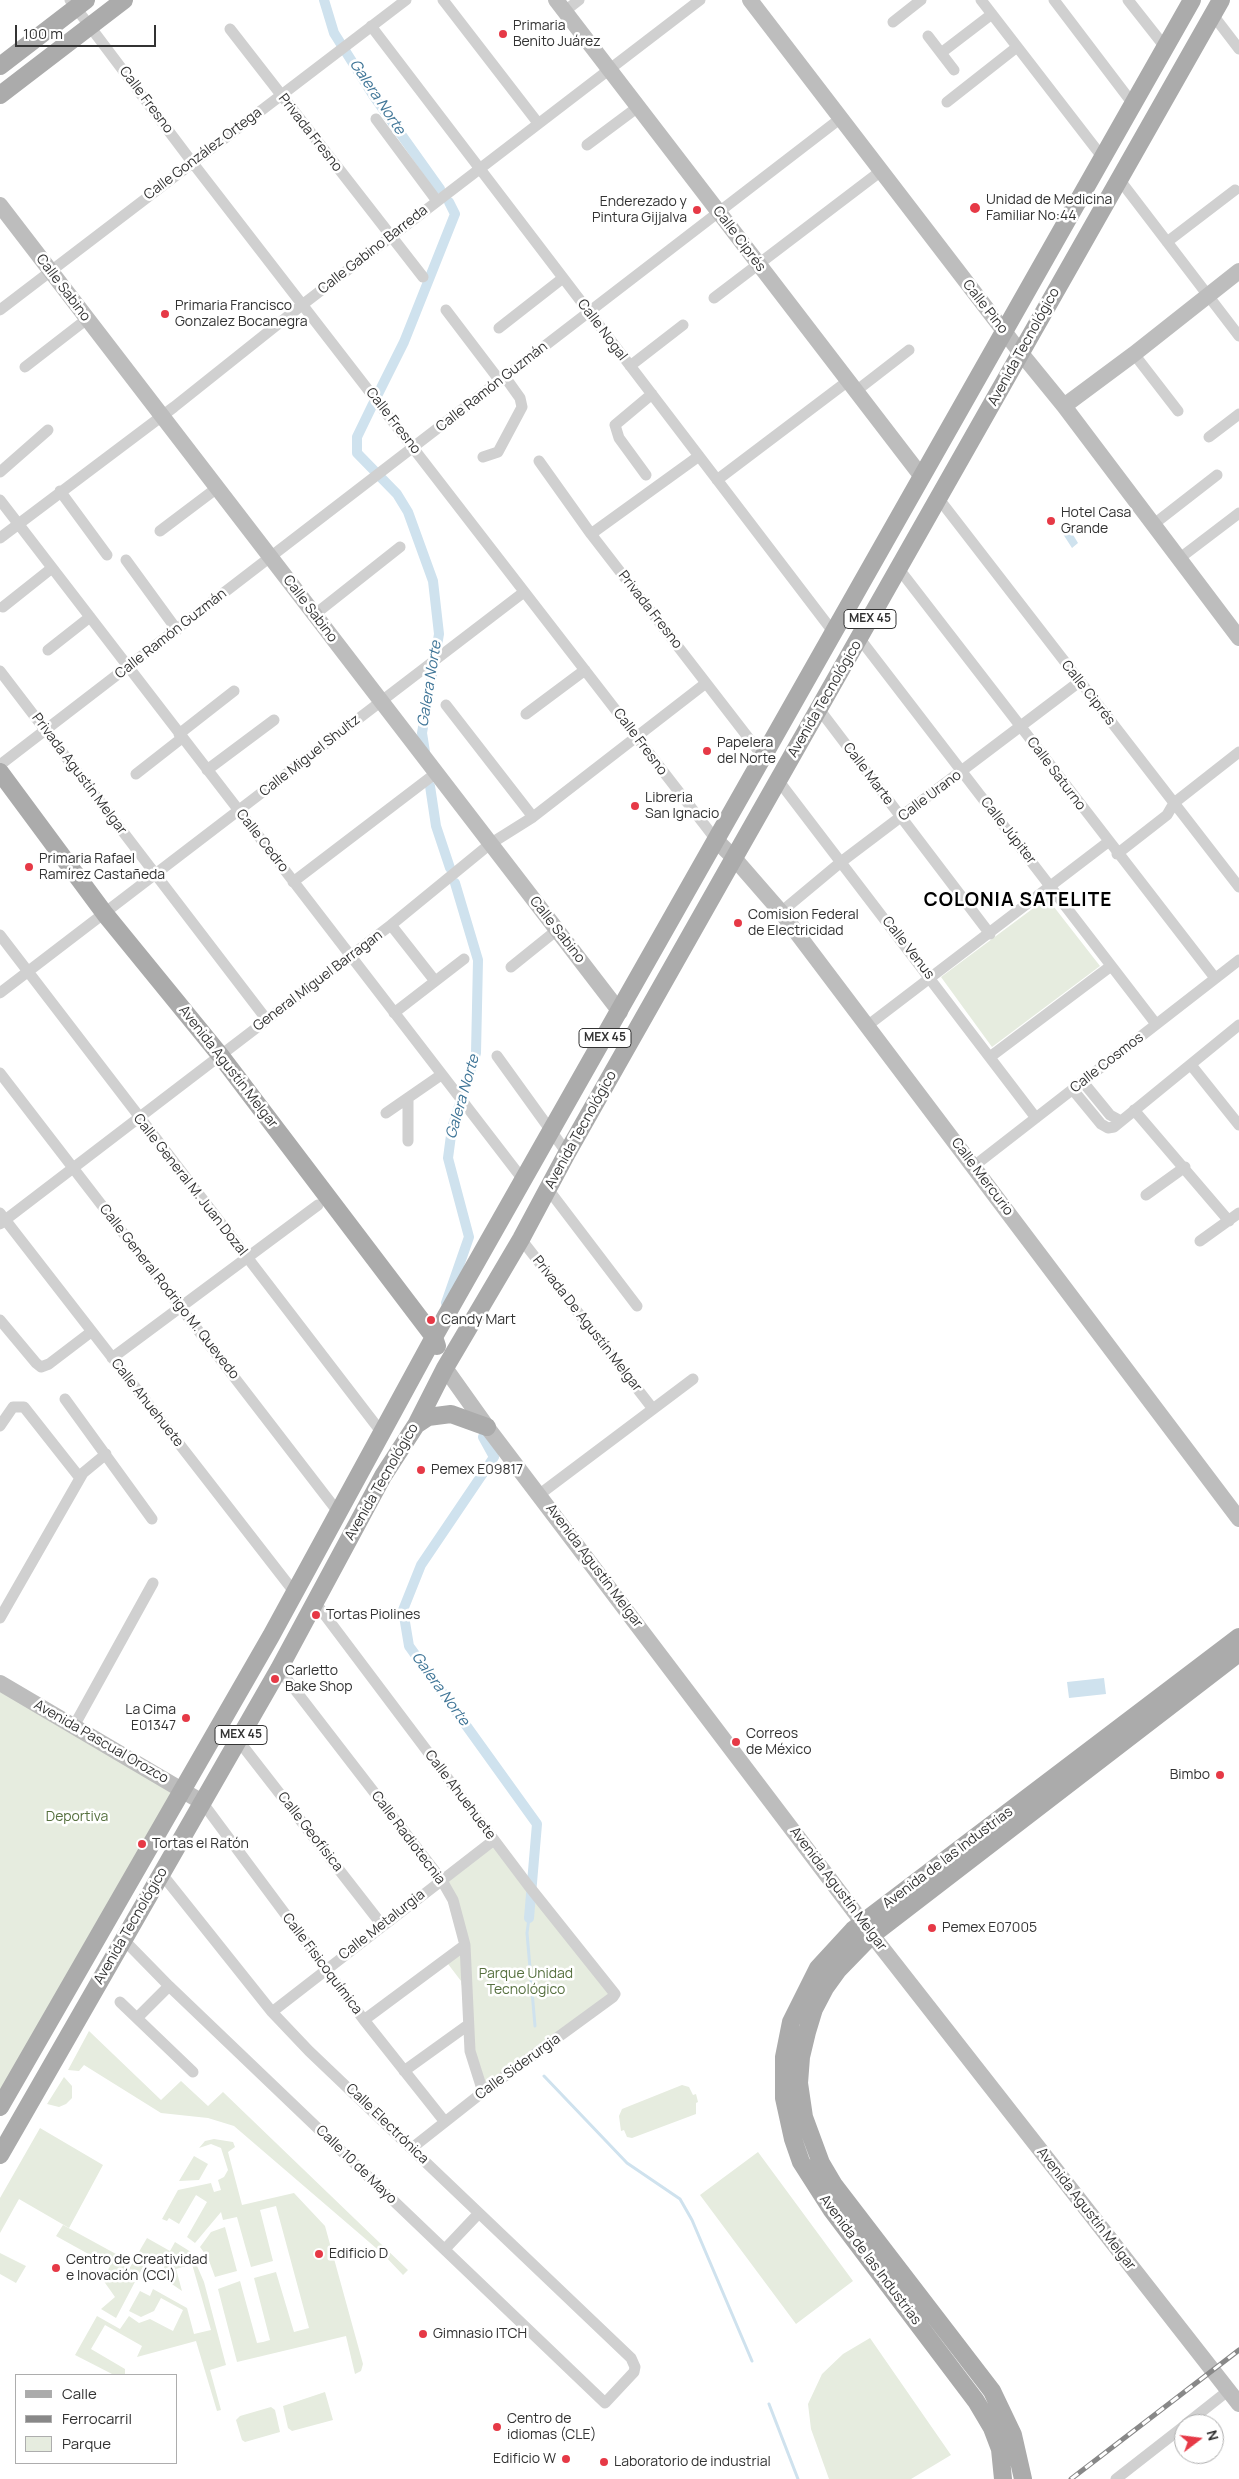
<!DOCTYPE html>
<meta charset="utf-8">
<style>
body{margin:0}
#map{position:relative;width:1239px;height:2479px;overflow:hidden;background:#fff;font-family:Manrope,sans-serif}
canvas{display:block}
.legend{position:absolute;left:15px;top:2374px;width:162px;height:90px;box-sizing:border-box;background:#fff;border:1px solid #adadad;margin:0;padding:6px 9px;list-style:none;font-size:15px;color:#333}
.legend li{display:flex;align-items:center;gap:10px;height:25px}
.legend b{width:25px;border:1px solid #adadad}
.north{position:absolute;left:1174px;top:2414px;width:50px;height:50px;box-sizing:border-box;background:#fff;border:1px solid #adadad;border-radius:50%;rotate:75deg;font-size:14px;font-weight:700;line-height:20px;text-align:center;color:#333}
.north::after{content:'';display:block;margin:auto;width:18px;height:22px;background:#e63946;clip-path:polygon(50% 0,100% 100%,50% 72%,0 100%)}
.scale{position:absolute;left:15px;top:25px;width:141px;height:22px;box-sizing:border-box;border:2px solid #333;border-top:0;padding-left:6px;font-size:15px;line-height:18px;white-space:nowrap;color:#333;-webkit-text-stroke:4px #fff;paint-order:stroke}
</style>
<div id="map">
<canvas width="1239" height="2479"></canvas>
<ul class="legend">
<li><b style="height:6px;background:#ababab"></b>Calle</li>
<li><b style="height:6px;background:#888"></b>Ferrocarril</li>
<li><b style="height:14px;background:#e6ecdf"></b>Parque</li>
</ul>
<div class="north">N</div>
<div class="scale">100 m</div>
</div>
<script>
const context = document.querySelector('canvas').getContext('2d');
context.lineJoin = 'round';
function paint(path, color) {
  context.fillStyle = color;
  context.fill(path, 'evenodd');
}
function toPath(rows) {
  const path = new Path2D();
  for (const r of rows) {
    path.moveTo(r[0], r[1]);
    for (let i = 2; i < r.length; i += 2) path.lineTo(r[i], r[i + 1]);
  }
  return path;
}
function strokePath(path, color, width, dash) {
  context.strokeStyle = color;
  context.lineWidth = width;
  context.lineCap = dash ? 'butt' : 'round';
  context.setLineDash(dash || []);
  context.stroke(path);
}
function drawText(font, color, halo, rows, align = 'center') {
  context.font = font + ' Manrope,sans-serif';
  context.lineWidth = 5;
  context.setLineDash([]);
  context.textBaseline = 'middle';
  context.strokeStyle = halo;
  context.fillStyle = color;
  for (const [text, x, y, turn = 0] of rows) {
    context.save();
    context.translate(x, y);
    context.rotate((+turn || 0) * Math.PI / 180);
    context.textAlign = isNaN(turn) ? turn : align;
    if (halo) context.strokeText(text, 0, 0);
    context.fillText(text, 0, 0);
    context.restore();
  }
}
const green = toPath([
 [1047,898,1100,966,992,1047,941,977],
 [0,1683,182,1789,0,2108],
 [493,1843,614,1995,481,2093,461,1981,445,1960,461,1948,442,1879],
 [89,2031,161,2100,181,2081,208,2106,223,2092,408,2270,403,2275,383,2254,234,2126,208,2118,161,2113,84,2065,79,2071,68,2070],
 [64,2077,72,2086,72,2098,66,2104,59,2107,47,2104],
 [682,2085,689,2087,693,2095,696,2094,698,2102,696,2103,696,2114,632,2138,627,2137,624,2130,621,2131,619,2116,622,2109],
 [40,2128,103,2165,69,2228,19,2199,0,2233,0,2198],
 [214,2139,233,2142,235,2147,228,2152,242,2205,294,2193,325,2226,363,2364,361,2371,355,2374,346,2336,237,2362,218,2289,240,2281,257,2343,263,2342,270,2340,254,2278,276,2272,294,2332,309,2328,276,2206,260,2210,273,2261,251,2267,237,2217,223,2220,221,2212,195,2243,187,2237,207,2202,196,2195,179,2224,169,2218,167,2221,162,2219,178,2190,211,2183,214,2192,221,2190,218,2180,224,2177,228,2170,221,2148,211,2144,199,2148,205,2141],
 [758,2152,853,2281,796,2324,700,2195],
 [194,2156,208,2164,199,2180,179,2181],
 [63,2225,116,2254,113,2260,129,2269,147,2238,170,2251,175,2242,191,2252,204,2282,226,2365,210,2370,221,2410,217,2411,196,2341,137,2357,142,2346,105,2325,91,2349,125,2369,125,2375,114,2375,75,2355,97,2316,120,2329,129,2316,139,2323,150,2319,173,2331,183,2310,161,2298,154,2311,141,2317,129,2311,140,2291,150,2296,153,2289,187,2308,194,2334,211,2330,192,2264,176,2269,182,2291,160,2276,165,2265,148,2257,116,2318,101,2309,115,2297,103,2280,110,2266,56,2236],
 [225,2227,237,2271,215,2277,208,2258,200,2247,211,2232],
 [0,2253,26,2266,16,2283,0,2274],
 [870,2338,951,2455,911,2479,829,2479,811,2429,808,2404,822,2374,843,2354],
 [325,2392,333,2420,292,2431,288,2428,283,2406],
 [271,2407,275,2410,280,2432,245,2442,242,2440,236,2420,240,2416]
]);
const water = toPath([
 [1069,528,1078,543,1072,548,1063,534],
 [1104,1678,1106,1694,1069,1698,1067,1682]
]);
const stream = toPath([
 [529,1918,527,1933,535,2026],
 [544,2076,627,2163,680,2199,692,2220,752,2361],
 [769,2404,798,2479]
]);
const canal = toPath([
 [324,0,334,33,373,95,440,189],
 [378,394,404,342,455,214,449,202],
 [373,404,357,437,357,453,397,494,408,512,433,581,439,634,422,733,425,752],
 [430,786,436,826,450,868],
 [446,1303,469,1237,448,1158,452,1128,476,1053,478,960,455,883],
 [483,1437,494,1457,421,1565,403,1610,409,1646,537,1824,529,1918]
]);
const street = toPath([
 [70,0,192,162,717,841],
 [443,0,538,123],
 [981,0,1103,158],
 [1054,0,1133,104],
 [1128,0,1165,47],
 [565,11,579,0],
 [1213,15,1239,49],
 [893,22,921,0],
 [371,26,834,633],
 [230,29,423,277],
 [928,36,954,70],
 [941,53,992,14],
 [947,102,1017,47],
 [376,119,437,201],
 [587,145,638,107],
 [1119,179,1239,336],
 [1167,242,1235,190],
 [714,298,881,171],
 [0,310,406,0],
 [446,310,500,381],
 [499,328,563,278],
 [1134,354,1178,411],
 [630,366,683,325],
 [25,367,87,319],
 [856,391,909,350],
 [1209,437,1239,414],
 [483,457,498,452,522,407,520,398,505,377],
 [539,461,591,534,764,758],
 [0,472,48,430],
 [646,475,619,438,615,425,652,394],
 [717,480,848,381],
 [60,491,107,555],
 [939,499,1239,887],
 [0,500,524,1181],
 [1154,524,1217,475],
 [160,531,217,488],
 [591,534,699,456],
 [0,538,174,407,302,305,700,0],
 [1180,558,1239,513],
 [126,560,177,630],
 [899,569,1215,978],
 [3,607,52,568],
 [314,615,400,547],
 [860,639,1156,1024],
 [48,650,90,617],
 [0,671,267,1020],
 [446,705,533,817],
 [819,709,990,934],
 [526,714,585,670],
 [179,734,234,691],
 [0,765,841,118],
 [207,770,274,720],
 [136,774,182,738],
 [778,780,1036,1118],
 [1117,854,1167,815,1174,803,1239,752],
 [293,882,436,773],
 [781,912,841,862,1079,682],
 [391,925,435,981],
 [0,935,382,1433],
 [511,967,557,930],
 [0,993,524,592],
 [394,1013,464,959],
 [867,1026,1108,842],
 [497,1056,567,1153],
 [990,1057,1111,966],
 [1191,1065,1239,1125],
 [0,1073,338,1512],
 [1083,1082,1110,1115,1121,1121],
 [1073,1090,1101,1124,1108,1128,1114,1127,1239,1025],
 [408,1098,408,1141],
 [1134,1110,1229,1221],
 [386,1113,441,1075],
 [974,1166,1239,960],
 [548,1189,637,1306],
 [1146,1195,1185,1167],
 [0,1213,295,1593],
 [0,1224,391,925,490,844,533,817,706,683],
 [521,1239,653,1409],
 [1200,1241,1239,1213],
 [0,1320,36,1363,41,1367,49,1364,91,1332],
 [112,1358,318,1205],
 [65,1399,152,1519],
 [0,1426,13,1407,24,1407,80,1478],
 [540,1494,693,1379],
 [315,1602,528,1885,615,1994,613,1997,483,2092,412,2148],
 [0,1618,83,1473,106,1454],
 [279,1669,441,1879,453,1900,465,1945,470,2051,483,2092],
 [74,1726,153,1583],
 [238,1740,382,1925],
 [202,1802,364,2020,445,2122],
 [123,1939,169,1986,605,2403,634,2372,635,2367,631,2358,309,2051,272,2012,161,1873],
 [120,2002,193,2072],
 [272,2012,494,1840],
 [137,2018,169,1986],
 [364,2020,465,1945],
 [404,2071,468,2025],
 [445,2249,479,2213],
 [1186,2424,1229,2390],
 [1116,2479,1184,2426]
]);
const secondary = toPath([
 [556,0,922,477],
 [750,0,1020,352,1064,406,1239,638],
 [0,205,620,1012],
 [1064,406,1134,354,1239,271],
 [717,841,734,858,781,912,1239,1519],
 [445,1368,487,1427,872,1935,1239,2404],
 [0,1683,202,1802]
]);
const primary = toPath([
 [0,66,86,0],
 [0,95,124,0],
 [0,772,105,914,220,1055,434,1337,437,1346],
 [416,1425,428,1417,451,1414,487,1427],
 [0,2107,271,1636,434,1337,1192,0],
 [0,2155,279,1669,383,1476,416,1425,445,1368,521,1239,567,1153,734,858,1221,0],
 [1003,2479,1000,2449,992,2428,976,2401,831,2209,801,2162,793,2139,784,2098,784,2057,791,2022,818,1968,853,1930,1239,1637],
 [1023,2479,1013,2435,992,2391,834,2185,821,2163,804,2117,799,2083,801,2057,807,2032,814,2009,825,1988,838,1970,872,1935,1239,1653]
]);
const rail = toPath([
 [1071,2479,1239,2350]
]);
const markers = [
 [503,34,5,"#e63946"],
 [975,208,6,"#e63946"],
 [697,210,5,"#e63946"],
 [165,314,5,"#e63946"],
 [1051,521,5,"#e63946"],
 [707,751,5,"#e63946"],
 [635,806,5,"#e63946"],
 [29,867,5,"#e63946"],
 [738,923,5,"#e63946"],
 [431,1320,5,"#e63946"],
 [421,1470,5,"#e63946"],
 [316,1615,5,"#e63946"],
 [275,1679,5,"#e63946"],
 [186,1718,5,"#e63946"],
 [736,1742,5,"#e63946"],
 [1220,1775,5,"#e63946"],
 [142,1844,5,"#e63946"],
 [932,1928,5,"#e63946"],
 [319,2254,5,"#e63946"],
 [56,2268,5,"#e63946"],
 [423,2334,5,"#e63946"],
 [497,2427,5,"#e63946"],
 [566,2459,5,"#e63946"],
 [604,2462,5,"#e63946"]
];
const shields = [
 [870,619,52],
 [605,1038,52],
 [241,1735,52]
];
const shieldNames = [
 ["MEX 45",870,619],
 ["MEX 45",605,1038],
 ["MEX 45",241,1735]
];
const poiNames = [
 ["Primaria",513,26],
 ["Benito Juárez",513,42],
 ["Unidad de Medicina",986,200],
 ["Familiar No:44",986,216],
 ["Enderezado y",687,202,"right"],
 ["Pintura Gijjalva",687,218,"right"],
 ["Primaria Francisco",175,306],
 ["Gonzalez Bocanegra",175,322],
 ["Hotel Casa",1061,513],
 ["Grande",1061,529],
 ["Papelera",717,743],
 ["del Norte",717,759],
 ["Libreria",645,798],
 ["San Ignacio",645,814],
 ["Primaria Rafael",39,859],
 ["Ramírez Castañeda",39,875],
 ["Comision Federal",748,915],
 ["de Electricidad",748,931],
 ["Candy Mart",441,1320],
 ["Pemex E09817",431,1470],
 ["Tortas Piolines",326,1615],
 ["Carletto",285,1671],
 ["Bake Shop",285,1687],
 ["La Cima",176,1710,"right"],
 ["E01347",176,1726,"right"],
 ["Correos",746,1734],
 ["de México",746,1750],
 ["Bimbo",1210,1775,"right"],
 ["Tortas el Ratón",152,1844],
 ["Pemex E07005",942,1928],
 ["Edificio D",329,2254],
 ["Centro de Creatividad",66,2260],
 ["e Inovación (CCI)",66,2276],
 ["Gimnasio ITCH",433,2334],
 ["Centro de",507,2419],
 ["idiomas (CLE)",507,2435],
 ["Edificio W",556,2459,"right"],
 ["Laboratorio de industrial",614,2462]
];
const streetNames = [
 ["Calle Fresno",146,100,53],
 ["Privada Fresno",310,133,52],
 ["Calle González Ortega",203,154,-37],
 ["Calle Ciprés",739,239,53],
 ["Calle Gabino Barreda",373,250,-38],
 ["Calle Sabino",63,288,53],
 ["Calle Pino",985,307,52],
 ["Calle Nogal",602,330,53],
 ["Avenida Tecnológico",1024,347,-61],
 ["Calle Ramón Guzmán",492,387,-38],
 ["Calle Fresno",393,421,52],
 ["Calle Sabino",310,609,53],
 ["Privada Fresno",650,610,52],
 ["Calle Ramón Guzmán",171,634,-38],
 ["Calle Ciprés",1088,693,52],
 ["Avenida Tecnológico",825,699,-60],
 ["Calle Fresno",640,742,53],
 ["Calle Miguel Shultz",310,756,-38],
 ["Privada Agustín Melgar",79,774,53],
 ["Calle Marte",868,774,53],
 ["Calle Saturno",1056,774,53],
 ["Calle Urano",930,796,-37],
 ["Calle Júpiter",1008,831,52],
 ["Calle Cedro",262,841,52],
 ["Calle Sabino",557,930,52],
 ["Calle Venus",908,948,52],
 ["General Miguel Barragan",318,981,-37],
 ["Calle Cosmos",1107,1063,-38],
 ["Avenida Agustín Melgar",228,1067,52],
 ["Avenida Tecnológico",581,1130,-61],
 ["Calle Mercurio",982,1177,53],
 ["Calle General M. Juan Dozal",190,1185,52],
 ["Calle General Rodrigo M. Quevedo",169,1292,52],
 ["Privada De Agustín Melgar",587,1324,52],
 ["Calle Ahuehuete",147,1403,52],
 ["Avenida Tecnológico",382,1482,-60],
 ["Avenida Agustín Melgar",594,1566,53],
 ["Avenida Pascual Orozco",101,1742,30],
 ["Calle Ahuehuete",460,1795,53],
 ["Calle Geofísica",310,1832,52],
 ["Calle Radiotecnia",408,1838,53],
 ["Avenida de las Industrias",948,1858,-37],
 ["Avenida Agustín Melgar",838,1889,53],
 ["Calle Metalurgia",382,1925,-38],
 ["Avenida Tecnológico",131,1926,-60],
 ["Calle Fisicoquímica",322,1964,53],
 ["Calle Siderurgia",518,2067,-36],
 ["Calle Electrónica",387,2124,44],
 ["Calle 10 de Mayo",356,2165,44],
 ["Avenida Agustín Melgar",1086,2209,52],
 ["Avenida de las Industrias",870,2260,53]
];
const parkNames = [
 ["Deportiva",77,1817],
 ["Parque Unidad",526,1974],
 ["Tecnológico",526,1990]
];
const waterNames = [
 ["Galera Norte",377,97,56],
 ["Galera Norte",430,684,-81],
 ["Galera Norte",463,1097,-74],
 ["Galera Norte",440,1689,54]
];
const districtNames = [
 ["COLONIA SATELITE",1018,901]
];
paint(green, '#e6ecdf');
paint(water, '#cfe2ee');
strokePath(stream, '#cfe2ee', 3);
strokePath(canal, '#cfe2ee', 10);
strokePath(street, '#d0d0d0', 11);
strokePath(secondary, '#bdbdbd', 16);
strokePath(primary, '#ababab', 18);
strokePath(rail, '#888', 5);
strokePath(rail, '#fff', 3, [9]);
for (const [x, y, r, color] of markers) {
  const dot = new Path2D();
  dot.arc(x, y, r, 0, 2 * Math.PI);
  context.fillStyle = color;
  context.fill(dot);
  strokePath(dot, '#fff', 2);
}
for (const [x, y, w] of shields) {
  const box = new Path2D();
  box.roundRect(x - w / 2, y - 9.5, w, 19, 4);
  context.fillStyle = '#fff';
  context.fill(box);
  strokePath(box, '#333', 1);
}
drawText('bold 12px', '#333', null, shieldNames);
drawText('14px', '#333', '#fff', poiNames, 'left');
drawText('14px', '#333', '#fff', streetNames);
drawText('14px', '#56703f', '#fff', parkNames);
drawText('italic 15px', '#3f7597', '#fff', waterNames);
context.letterSpacing = '1px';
drawText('bold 19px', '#000', '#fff', districtNames);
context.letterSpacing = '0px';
</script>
